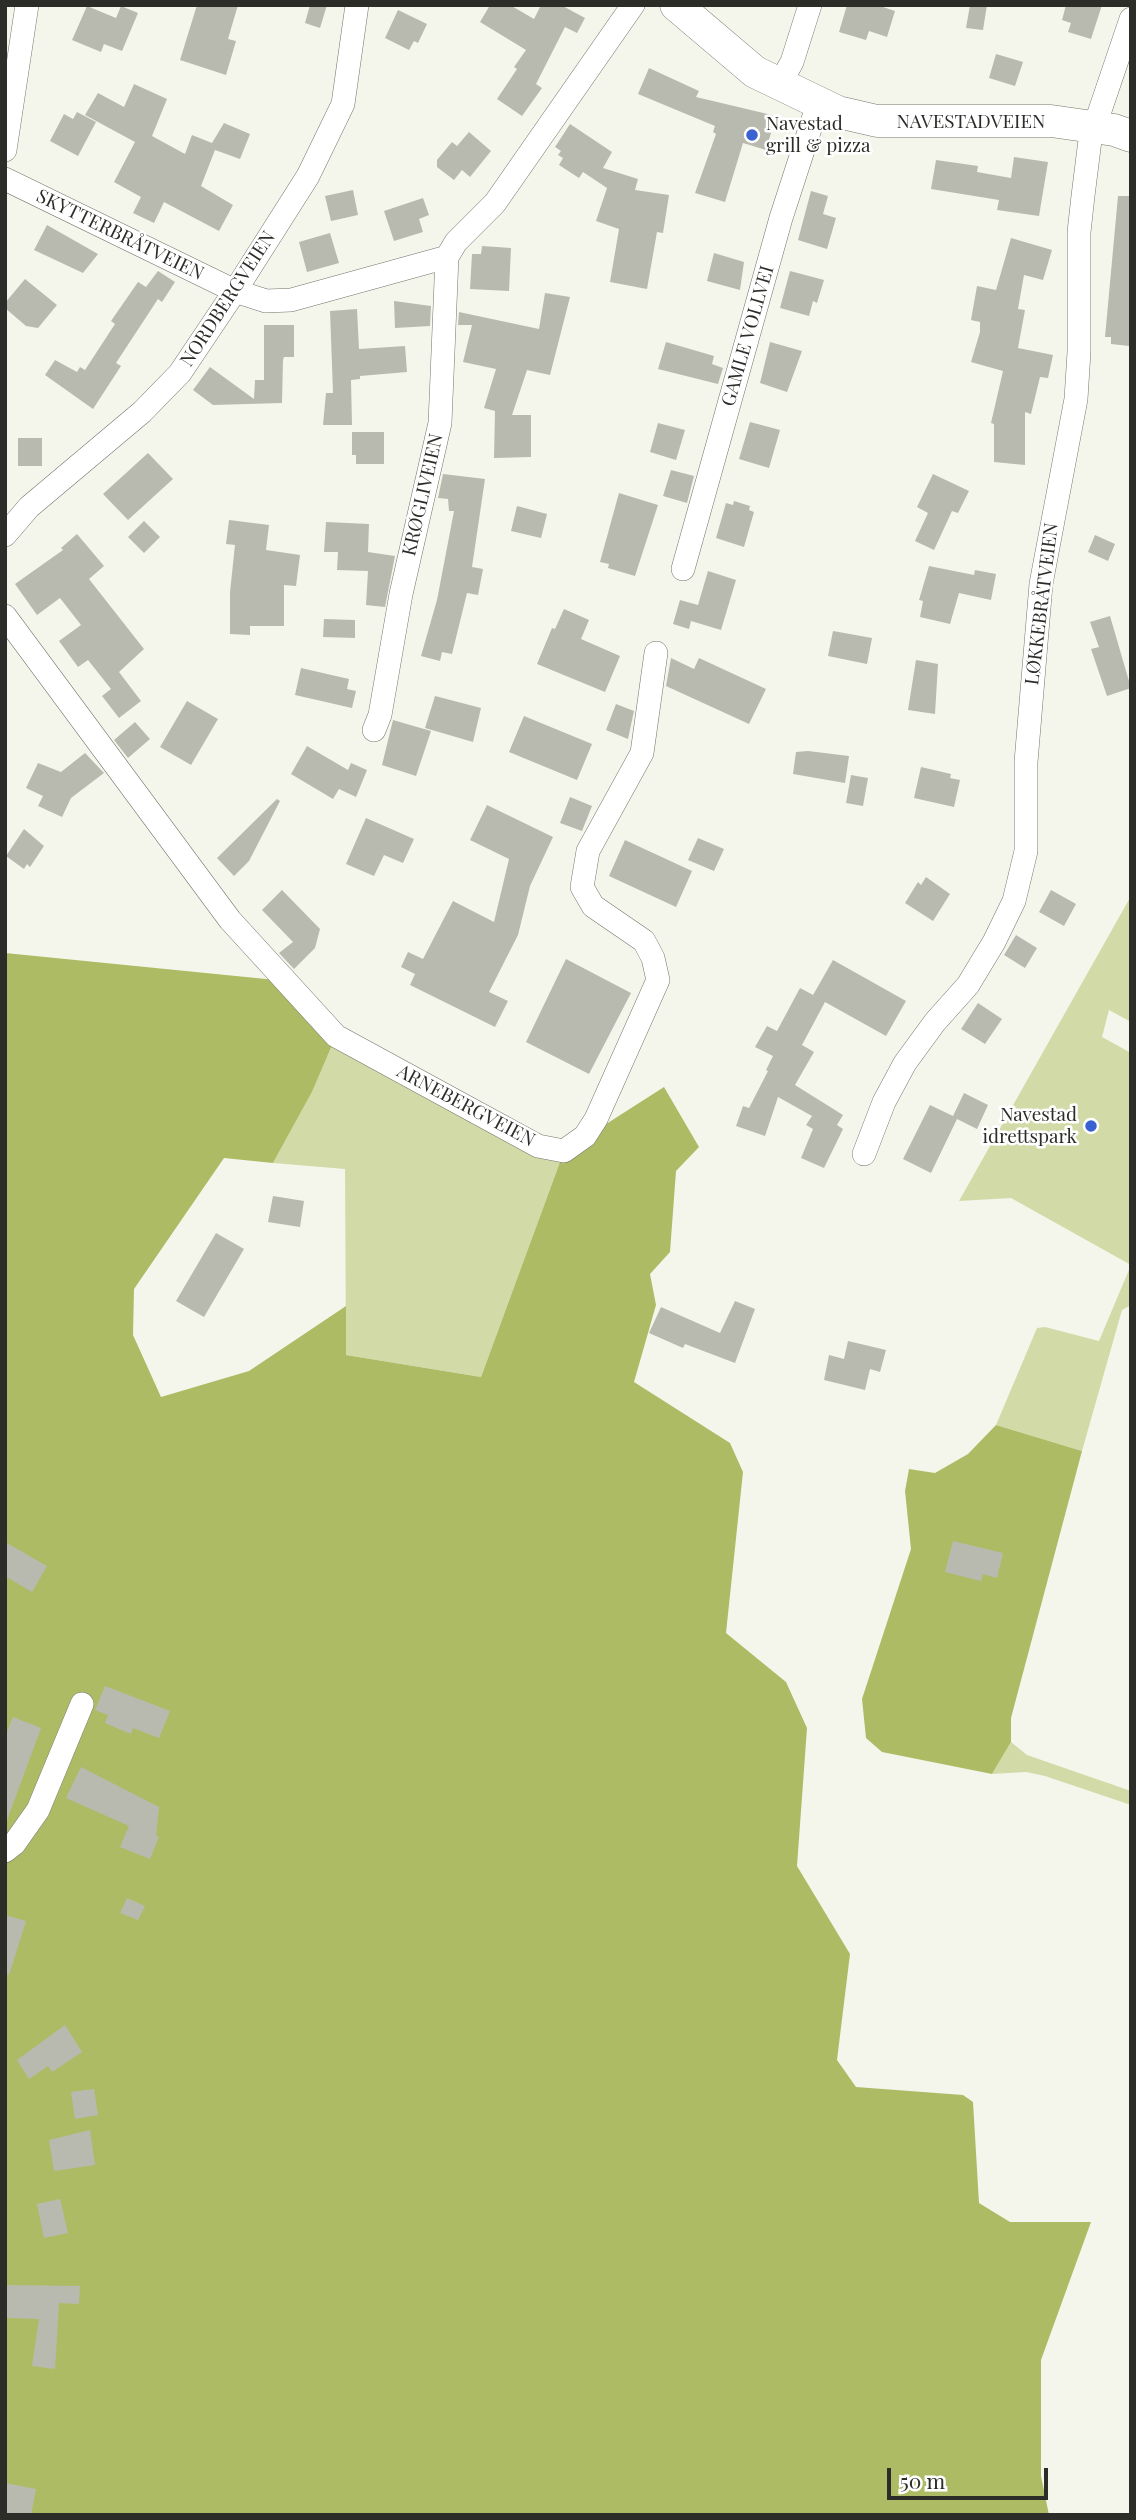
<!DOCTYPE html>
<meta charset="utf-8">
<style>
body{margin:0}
#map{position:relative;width:1136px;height:2520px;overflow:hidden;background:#f4f6ec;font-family:"Playfair Display",serif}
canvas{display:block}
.frame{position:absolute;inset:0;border:7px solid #2c2d29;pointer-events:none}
.scale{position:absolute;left:887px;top:2468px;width:161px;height:32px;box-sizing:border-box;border:4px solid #2c2d29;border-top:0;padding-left:9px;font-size:21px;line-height:24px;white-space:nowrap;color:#2c2d29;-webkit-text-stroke:5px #fff;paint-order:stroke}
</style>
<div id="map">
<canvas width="1136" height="2520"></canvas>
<div class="frame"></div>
<div class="scale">50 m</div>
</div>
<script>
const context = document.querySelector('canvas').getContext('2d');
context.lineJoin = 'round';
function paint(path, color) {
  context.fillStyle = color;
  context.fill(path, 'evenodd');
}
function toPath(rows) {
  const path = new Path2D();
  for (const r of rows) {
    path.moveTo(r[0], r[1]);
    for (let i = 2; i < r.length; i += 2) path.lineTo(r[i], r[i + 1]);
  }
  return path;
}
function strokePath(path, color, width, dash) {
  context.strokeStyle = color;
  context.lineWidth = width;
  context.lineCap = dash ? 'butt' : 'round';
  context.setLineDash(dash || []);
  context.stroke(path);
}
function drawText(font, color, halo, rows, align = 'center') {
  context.font = font + ' "Playfair Display",serif';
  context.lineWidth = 5;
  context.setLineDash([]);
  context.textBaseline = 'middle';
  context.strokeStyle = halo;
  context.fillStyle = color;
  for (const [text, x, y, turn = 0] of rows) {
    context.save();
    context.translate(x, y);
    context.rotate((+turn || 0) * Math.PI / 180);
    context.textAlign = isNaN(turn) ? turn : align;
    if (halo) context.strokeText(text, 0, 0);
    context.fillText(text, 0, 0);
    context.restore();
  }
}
const green = toPath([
 [1131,896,1131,1022,1109,1010,1102,1037,1131,1053,1131,1305,1122,1310,1082,1451,996,1425,1037,1328,1045,1327,1099,1341,1131,1265,1011,1198,959,1201],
 [336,1036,564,1151,481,1377,346,1355,345,1169,273,1163,312,1092],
 [1011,1742,1027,1755,1131,1791,1131,1805,1045,1776,1026,1772,992,1774]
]);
const forest = toPath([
 [5,953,286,981,336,1036,312,1092,273,1163,224,1158,134,1289,133,1335,161,1397,249,1371,346,1306,346,1355,481,1377,564,1151,664,1087,699,1147,676,1171,670,1252,650,1274,656,1305,634,1382,730,1443,743,1472,726,1633,786,1682,807,1728,797,1866,850,1954,837,2060,856,2087,963,2095,973,2102,979,2203,1010,2222,1091,2222,1041,2360,1041,2476,1049,2515,5,2515],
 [996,1425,1082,1451,1011,1718,1011,1742,992,1774,882,1752,866,1738,862,1699,911,1549,905,1491,909,1469,935,1473,968,1454]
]);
const building = toPath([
 [197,5,238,5,228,39,236,41,226,75,180,60],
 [310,5,327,5,320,28,305,23],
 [490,5,510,5,534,19,541,5,561,5,585,18,577,33,565,27,536,84,542,88,522,116,497,99,517,69,514,67,526,50,480,22],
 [847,5,877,5,895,11,887,37,869,31,866,40,839,32],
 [970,5,987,5,983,30,966,28],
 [1066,5,1102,5,1091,39,1068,32,1071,23,1062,20],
 [87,6,116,18,121,6,138,13,122,51,104,44,101,52,72,40],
 [398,10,427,24,418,43,414,41,409,50,385,38],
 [996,54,1023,62,1015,86,989,78],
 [649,68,699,91,696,97,776,116,766,150,743,143,725,202,695,193,716,134,713,132,715,126,638,94],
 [134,84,167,99,152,136,185,154,192,135,212,143,224,123,250,134,240,159,215,150,201,186,233,205,219,231,164,202,154,223,133,213,141,197,114,182,135,142,85,115,98,93,124,107],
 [77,112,96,122,78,156,50,141,64,114,73,119],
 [570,124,612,152,603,168,638,179,635,190,669,195,663,233,657,232,647,289,610,282,619,229,596,221,607,188,583,172,579,178,559,165,563,158,558,155,561,151,555,147],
 [469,132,491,151,470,177,462,170,454,180,437,167,437,160,452,142,457,146],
 [1014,157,1048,162,1039,216,997,210,999,200,931,189,936,160,978,166,977,172,1011,178],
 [353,190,358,215,331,221,325,196],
 [811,191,828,196,823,214,836,218,827,249,798,240],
 [1118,196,1131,196,1129,346,1111,344,1111,337,1105,337],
 [423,198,429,215,419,219,423,232,394,241,384,211],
 [47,225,98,254,83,273,34,250],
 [330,233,339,263,307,272,299,242],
 [1011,238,1052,250,1043,280,1024,275,1018,309,1025,310,1018,348,1053,355,1048,378,1040,377,1031,414,1025,412,1025,465,994,462,994,424,991,423,1003,371,971,362,980,332,980,322,971,320,977,286,996,290],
 [482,246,511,248,509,291,470,289,472,254,481,254],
 [714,253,744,262,740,290,707,281],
 [158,271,175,282,162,302,158,299,116,363,121,366,93,409,45,375,55,360,77,372,80,367,85,370,115,324,111,321,138,282,146,287],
 [790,271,824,280,817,303,813,301,809,316,780,308],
 [25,279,57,305,38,328,26,326,5,308,5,303],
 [545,293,570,297,550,375,527,370,512,415,531,415,531,457,494,458,495,411,484,408,496,369,463,362,472,325,458,325,459,312,539,329],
 [394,301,431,306,430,326,395,328],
 [357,309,359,349,405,346,407,372,360,376,360,379,351,380,352,425,323,425,326,393,333,393,330,311],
 [264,325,294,325,294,357,284,357,283,360,282,403,213,405,193,390,210,367,254,399,255,380,264,380],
 [666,342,714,356,712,364,723,368,718,384,658,369],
 [770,342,802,351,787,392,760,383],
 [750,422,780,430,769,468,739,459],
 [658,423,685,430,676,460,650,452],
 [352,432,384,432,384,464,356,464,356,455,352,455],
 [18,438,42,438,42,466,18,466],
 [148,453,173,479,128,520,103,494],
 [671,470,694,476,687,503,663,496],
 [443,474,485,479,472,567,483,569,478,595,467,593,452,654,442,652,440,661,421,656,437,600,454,511,449,511,448,499,438,498],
 [933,474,969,491,958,513,952,511,934,550,915,541,928,513,917,507],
 [619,493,658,505,635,576,608,568,609,564,600,562],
 [734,501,750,506,749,510,754,512,744,547,716,538,726,503,733,505],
 [517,506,547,514,541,538,511,531],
 [229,520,269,525,266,550,300,555,296,586,284,585,284,626,250,626,250,635,230,634,230,592,235,545,226,544],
 [144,521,160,537,144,553,128,537],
 [326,522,369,524,368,552,395,556,385,607,366,605,368,571,337,570,338,552,324,552],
 [77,534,104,566,89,579,144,649,119,672,141,701,119,718,102,696,111,689,88,660,78,667,59,641,81,625,60,598,37,615,15,584,63,550,61,548],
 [1095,535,1115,544,1108,561,1088,552],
 [929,566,974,575,975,570,996,574,991,600,959,593,950,624,920,617,923,601,919,600],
 [708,571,736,580,721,630,691,621,689,629,673,624,680,600,698,605],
 [564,609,589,620,581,639,620,656,605,692,537,664,552,628,555,629],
 [1110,616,1131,688,1107,696,1091,649,1099,647,1090,622],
 [324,619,355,620,355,638,323,637],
 [833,631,872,638,867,664,828,656],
 [671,658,694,669,699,658,766,689,749,724,666,686],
 [916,660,938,664,935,714,908,710],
 [301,668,349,679,347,689,356,691,352,708,295,695],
 [435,696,481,708,473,742,425,728],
 [187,701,218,719,191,765,160,747],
 [616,704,634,711,628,739,606,730],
 [524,716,592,744,577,780,509,752],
 [393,720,431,731,416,776,382,765],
 [135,722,150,739,128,758,114,740],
 [307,746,348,770,351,763,367,770,356,797,339,789,333,799,291,774],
 [808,751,849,756,845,783,793,774,796,752],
 [85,753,104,773,71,798,62,817,38,806,43,796,26,788,38,763,61,772],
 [921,767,951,774,950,778,960,780,954,807,914,798],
 [851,775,868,778,863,806,846,803],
 [570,797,592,806,582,831,560,823],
 [277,799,280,801,249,861,234,876,217,858],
 [487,805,553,837,530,886,518,935,489,992,508,1001,495,1027,410,985,415,974,401,967,408,952,423,959,453,901,494,922,509,859,470,840],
 [366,818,414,839,403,863,384,855,374,876,346,864],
 [24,829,44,846,30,867,27,864,24,869,6,856],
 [698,838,724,849,714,871,688,860],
 [625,840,692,871,676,907,609,876],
 [926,877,950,894,933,921,905,903,918,882,921,885],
 [282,890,320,929,315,948,294,969,279,953,293,942,262,910],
 [1051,890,1076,904,1064,926,1039,912],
 [1016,935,1037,948,1025,968,1004,955],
 [566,959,631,993,589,1074,526,1042],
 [833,960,906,1001,886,1036,825,1002,802,1045,814,1052,795,1085,843,1115,837,1125,843,1129,824,1168,801,1158,813,1129,806,1125,812,1116,778,1097,765,1136,736,1126,743,1106,749,1108,768,1071,766,1070,773,1056,755,1047,767,1026,777,1031,800,988,817,997,813,995],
 [978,1003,1002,1019,985,1044,961,1029],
 [964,1093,988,1105,977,1129,957,1119,931,1173,903,1159,930,1105,953,1116],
 [273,1196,304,1201,300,1227,268,1222],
 [216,1233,244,1249,204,1317,176,1301],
 [735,1301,755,1309,735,1363,685,1344,683,1348,649,1333,661,1307,720,1333],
 [848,1341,886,1350,880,1372,870,1369,865,1390,824,1380,829,1355,844,1359],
 [953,1541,1003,1553,997,1578,983,1574,981,1581,945,1572],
 [5,1542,47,1566,32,1592,5,1576],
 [105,1686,170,1711,159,1738,133,1728,131,1734,105,1723,108,1715,95,1710],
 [13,1717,41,1728,7,1820,5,1737],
 [81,1767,159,1807,156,1836,159,1837,150,1859,120,1847,129,1826,66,1798],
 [127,1898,145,1906,138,1920,120,1913],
 [5,1915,26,1921,9,1975,5,1974],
 [65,2025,82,2052,52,2072,48,2066,29,2079,17,2060],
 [94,2089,98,2115,75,2119,71,2092],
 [90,2130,95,2165,54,2171,49,2140],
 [60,2199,68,2233,44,2238,37,2204],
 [8,2285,80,2286,79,2304,59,2303,55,2369,32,2366,39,2319,7,2318,5,2288],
 [5,2483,36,2489,31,2515,5,2515]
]);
const street = toPath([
 [779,85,792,62,810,5],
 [5,150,27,5],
 [5,179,235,291,266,301,291,300,447,257,456,242,495,203,633,5],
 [5,535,29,507,142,412,180,373,235,291,308,176,343,104,357,5],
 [683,569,781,218,818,104],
 [5,616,230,920,336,1036,538,1146,564,1151,585,1136,596,1119,658,980,653,958,644,941,593,906,582,887,588,851,642,753,656,653],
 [374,730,380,715,401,594,440,423,447,257],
 [864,1154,884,1102,905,1063,935,1022,968,985,994,942,1014,901,1026,851,1026,762,1041,584,1076,399,1079,352,1079,232,1083,196,1090,140,1131,19],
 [5,1851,14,1844,38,1810,82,1704]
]);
const secondary = toPath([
 [676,5,755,72,838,112,877,121,1051,121,1114,130,1131,136]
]);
const markers = [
 [752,135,7,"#3961d2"],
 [1091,1126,7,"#3961d2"]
];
const streetNames = [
 ["NAVESTADVEIEN",971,122],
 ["SKYTTERBRÅTVEIEN",120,235,26],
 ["NORDBERGVEIEN",228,299,-57],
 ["GAMLE VOLLVEI",748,336,-74],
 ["KRØGLIVEIEN",423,495,-77],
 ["LØKKEBRÅTVEIEN",1042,604,-83],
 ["ARNEBERGVEIEN",466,1106,28]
];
const poiNames = [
 ["Navestad",766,124],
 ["grill & pizza",766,146],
 ["Navestad",1077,1115,"right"],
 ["idrettspark",1077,1137,"right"]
];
paint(green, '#d2dba7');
paint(forest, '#aebb65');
paint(building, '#b8bab0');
strokePath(street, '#74756c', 24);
strokePath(secondary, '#74756c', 33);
strokePath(street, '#fff', 23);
strokePath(secondary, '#fff', 32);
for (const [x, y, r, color] of markers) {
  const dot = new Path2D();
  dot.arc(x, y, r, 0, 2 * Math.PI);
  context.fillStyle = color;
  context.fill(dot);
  strokePath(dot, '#fff', 2.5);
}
drawText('19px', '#2c2d29', '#fff', streetNames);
drawText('19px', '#2c2d29', '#fff', poiNames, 'left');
</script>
